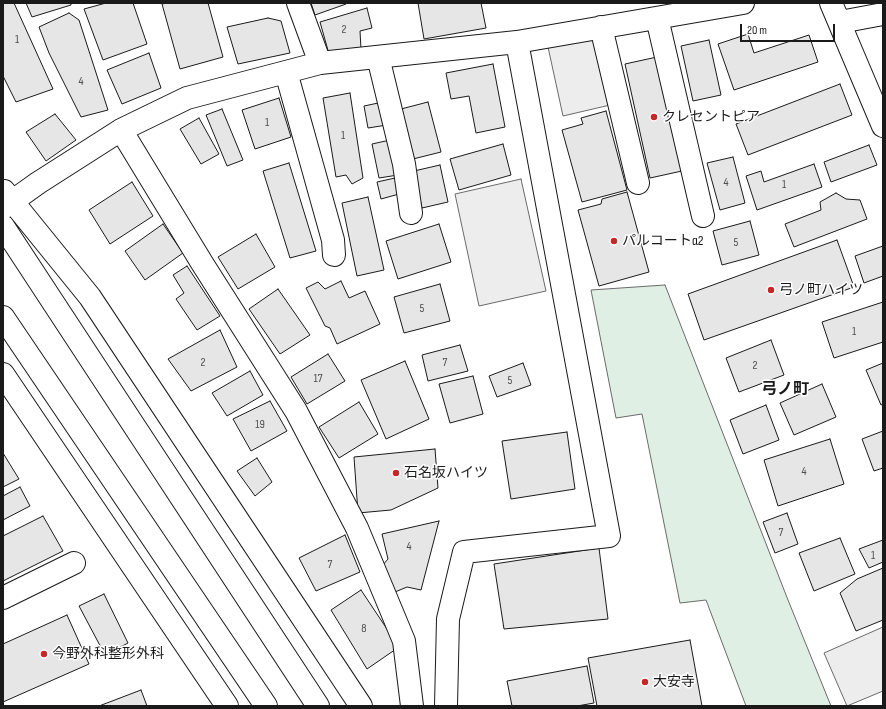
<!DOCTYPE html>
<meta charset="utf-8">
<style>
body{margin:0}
#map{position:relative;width:886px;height:709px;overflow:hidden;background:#fff;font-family:"Sofia Sans Condensed",sans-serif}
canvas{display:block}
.frame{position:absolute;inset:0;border:4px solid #1a1a1a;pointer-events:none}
.scale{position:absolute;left:740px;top:24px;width:95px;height:18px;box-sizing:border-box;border:2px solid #1a1a1a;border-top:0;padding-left:5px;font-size:12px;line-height:14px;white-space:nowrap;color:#1a1a1a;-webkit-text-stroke:3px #fff;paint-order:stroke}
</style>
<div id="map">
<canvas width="886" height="709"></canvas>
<div class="frame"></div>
<div class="scale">20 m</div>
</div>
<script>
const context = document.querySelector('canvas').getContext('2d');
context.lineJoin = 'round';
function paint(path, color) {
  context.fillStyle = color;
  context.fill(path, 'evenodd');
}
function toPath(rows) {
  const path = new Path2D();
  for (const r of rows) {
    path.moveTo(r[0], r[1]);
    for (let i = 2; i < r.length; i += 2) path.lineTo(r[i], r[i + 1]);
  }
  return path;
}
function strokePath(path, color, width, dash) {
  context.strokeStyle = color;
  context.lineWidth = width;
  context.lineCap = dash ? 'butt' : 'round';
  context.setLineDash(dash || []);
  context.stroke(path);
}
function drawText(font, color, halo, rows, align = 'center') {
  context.font = font + ' "Sofia Sans Condensed","Noto Sans JP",sans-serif';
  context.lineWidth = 3;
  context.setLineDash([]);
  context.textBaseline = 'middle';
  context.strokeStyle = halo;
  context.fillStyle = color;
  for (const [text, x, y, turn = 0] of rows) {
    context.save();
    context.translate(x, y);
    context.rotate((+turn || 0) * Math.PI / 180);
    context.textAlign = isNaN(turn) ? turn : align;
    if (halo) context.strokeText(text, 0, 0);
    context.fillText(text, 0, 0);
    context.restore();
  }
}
const green = toPath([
 [665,285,788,600,831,706,746,706,706,600,680,603,642,414,616,418,591,290,665,285]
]);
const parking = toPath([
 [596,37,610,105,563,116,548,47,596,37],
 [521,179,546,291,479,306,455,194,521,179],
 [883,627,883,691,847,706,824,653,883,627]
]);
const building = toPath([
 [3,3,14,3,53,89,16,102,3,76,3,3],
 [26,3,71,3,71,5,32,17,26,3],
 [106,3,133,3,147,44,103,60,84,9,106,3],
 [167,3,208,3,223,57,180,69,162,4,167,3],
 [311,3,346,3,346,4,315,15,311,3],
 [418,3,481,3,486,28,424,39,418,3],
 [367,8,372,28,360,31,361,49,329,54,320,22,367,8],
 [69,13,79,20,108,110,81,117,49,53,39,27,69,13],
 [268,18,281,21,290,53,238,64,227,27,268,18],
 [748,34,754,53,809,35,818,62,734,90,718,44,748,34],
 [709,40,721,95,693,101,681,46,709,40],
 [149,53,161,88,122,104,107,70,149,53],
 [657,57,682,171,650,178,625,64,657,57],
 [493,64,505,127,476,133,469,96,451,99,446,73,493,64],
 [840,84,852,115,748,155,736,124,840,84],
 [350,93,363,178,352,184,346,175,336,177,323,98,350,93],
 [279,98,291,137,255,149,242,110,279,98],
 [383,102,387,125,368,128,364,106,383,102],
 [428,102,441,152,413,159,401,109,428,102],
 [222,109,243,160,227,166,206,115,222,109],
 [606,111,627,190,582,202,562,130,583,124,581,118,606,111],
 [55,114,76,140,46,161,26,132,55,114],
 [199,118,219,154,201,164,180,129,199,118],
 [390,140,398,175,379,178,372,144,390,140],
 [503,144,511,175,459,190,450,159,503,144],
 [869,145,877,165,831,182,824,162,869,145],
 [733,157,745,203,720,210,707,163,733,157],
 [289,163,316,251,290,258,263,171,289,163],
 [814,164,822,187,757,210,746,176,761,171,764,182,814,164],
 [440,165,448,202,422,208,414,171,440,165],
 [395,178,399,194,381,199,377,182,395,178],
 [132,182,153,216,110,244,89,210,132,182],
 [627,192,649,272,599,286,578,210,601,204,602,199,627,192],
 [836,193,846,199,860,200,867,219,794,247,785,224,821,210,820,202,836,193],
 [368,197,384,270,357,276,342,203,368,197],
 [750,221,759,255,722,265,713,231,750,221],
 [163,224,183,253,145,280,125,251,163,224],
 [439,224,451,262,398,279,386,241,439,224],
 [256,234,275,267,238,289,218,257,256,234],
 [837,240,854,287,704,340,688,294,837,240],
 [883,246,883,276,864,283,855,256,883,246],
 [187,266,220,316,197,330,176,299,184,293,173,275,187,266],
 [341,281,349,298,365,291,380,324,337,344,330,328,325,326,306,288,318,282,325,289,341,281],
 [440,284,450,321,404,333,394,297,440,284],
 [278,289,310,335,280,354,249,309,278,289],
 [883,302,883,342,834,358,822,322,883,302],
 [220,330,237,367,191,391,168,359,220,330],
 [771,340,784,375,739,392,726,358,771,340],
 [460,345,468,371,428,381,422,355,460,345],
 [328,354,345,381,307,404,291,377,328,354],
 [405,361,429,419,386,439,361,380,405,361],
 [523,363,531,385,497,397,489,376,523,363],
 [883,363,883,404,881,405,866,370,883,363],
 [250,371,263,395,227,416,212,393,250,371],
 [473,376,483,414,450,423,439,384,473,376],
 [822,384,836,417,794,435,780,403,822,384],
 [270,401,287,431,251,451,233,419,270,401],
 [359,402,378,434,339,458,319,427,359,402],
 [766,405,779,440,743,454,730,420,766,405],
 [883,431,883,468,874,471,862,439,883,431],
 [567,432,575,489,511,499,502,441,567,432],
 [830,439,844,484,778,506,764,460,830,439],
 [435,449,438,488,391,510,358,513,354,457,435,449],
 [3,453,19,479,3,487,3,453],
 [257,458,272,482,255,496,237,471,257,458],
 [20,487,30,506,3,520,3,496,20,487],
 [787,513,798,544,775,553,763,522,787,513],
 [43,516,63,551,3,581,3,536,43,516],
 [439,521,421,590,407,587,395,592,382,566,388,559,382,534,439,521],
 [345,535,360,572,316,591,299,558,345,535],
 [840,538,855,574,814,591,799,553,840,538],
 [883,540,883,562,869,568,859,549,883,540],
 [599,548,608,619,504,629,494,564,599,548],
 [883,568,883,620,856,631,840,593,857,579,883,568],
 [361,590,399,647,367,669,331,610,361,590],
 [104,594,128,643,105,655,79,606,104,594],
 [67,615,89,664,3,702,3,644,67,615],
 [690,640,702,706,597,706,588,658,690,640],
 [587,666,594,703,577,706,512,706,507,681,587,666],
 [141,690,147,706,99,706,141,690]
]);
const minor = toPath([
 [298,3,320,63],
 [831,3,883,126],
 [657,18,703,216],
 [840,22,883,14],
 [601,27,638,183],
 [378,57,404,164,411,213],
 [286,72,333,240,334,255],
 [121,130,202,263,296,411,357,528,404,641,412,706],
 [4,191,90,297,361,706],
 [3,208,38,183,121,130,187,98,320,63,517,42,743,3],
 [3,226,318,706],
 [3,317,266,706],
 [3,374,227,706],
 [3,598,74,563],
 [446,706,448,619,464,552,609,536,517,42]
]);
const markers = [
 [654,117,4,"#c62828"],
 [614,241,4,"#c62828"],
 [771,290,4,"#c62828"],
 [396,473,4,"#c62828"],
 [44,654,4,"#c62828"],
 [645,682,4,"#c62828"]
];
const numberNames = [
 ["2",344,30],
 ["1",17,40],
 ["4",81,82],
 ["1",267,123],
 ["1",343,136],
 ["4",726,183],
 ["1",784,185],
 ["5",736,243],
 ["5",422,309],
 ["1",854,332],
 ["2",203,363],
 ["7",445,363],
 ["2",755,366],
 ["17",318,379],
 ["5",510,381],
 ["19",260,425],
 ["4",804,472],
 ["7",781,533],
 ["4",409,547],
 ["1",873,556],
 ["7",330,565],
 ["8",364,629]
];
const poiNames = [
 ["クレセントピア",662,117],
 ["パルコートα2",622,241],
 ["弓ノ町ハイツ",779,290],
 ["石名坂ハイツ",404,473],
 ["今野外科整形外科",52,654],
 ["大安寺",653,682]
];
const quarterNames = [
 ["弓ノ町",785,390]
];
paint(green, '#e0efe3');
strokePath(green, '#6a6a6a', 1);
paint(parking, '#ededed');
strokePath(parking, '#6a6a6a', 1);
paint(building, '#e6e6e6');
strokePath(building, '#1a1a1a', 1);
strokePath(minor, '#1a1a1a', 24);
strokePath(minor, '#fff', 22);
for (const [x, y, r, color] of markers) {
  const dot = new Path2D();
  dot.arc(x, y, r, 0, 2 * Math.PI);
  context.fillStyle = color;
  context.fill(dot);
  strokePath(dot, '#fff', 1.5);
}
drawText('12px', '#4d4d4d', null, numberNames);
drawText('14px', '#1a1a1a', '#fff', poiNames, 'left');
drawText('bold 16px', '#1a1a1a', '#fff', quarterNames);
</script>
